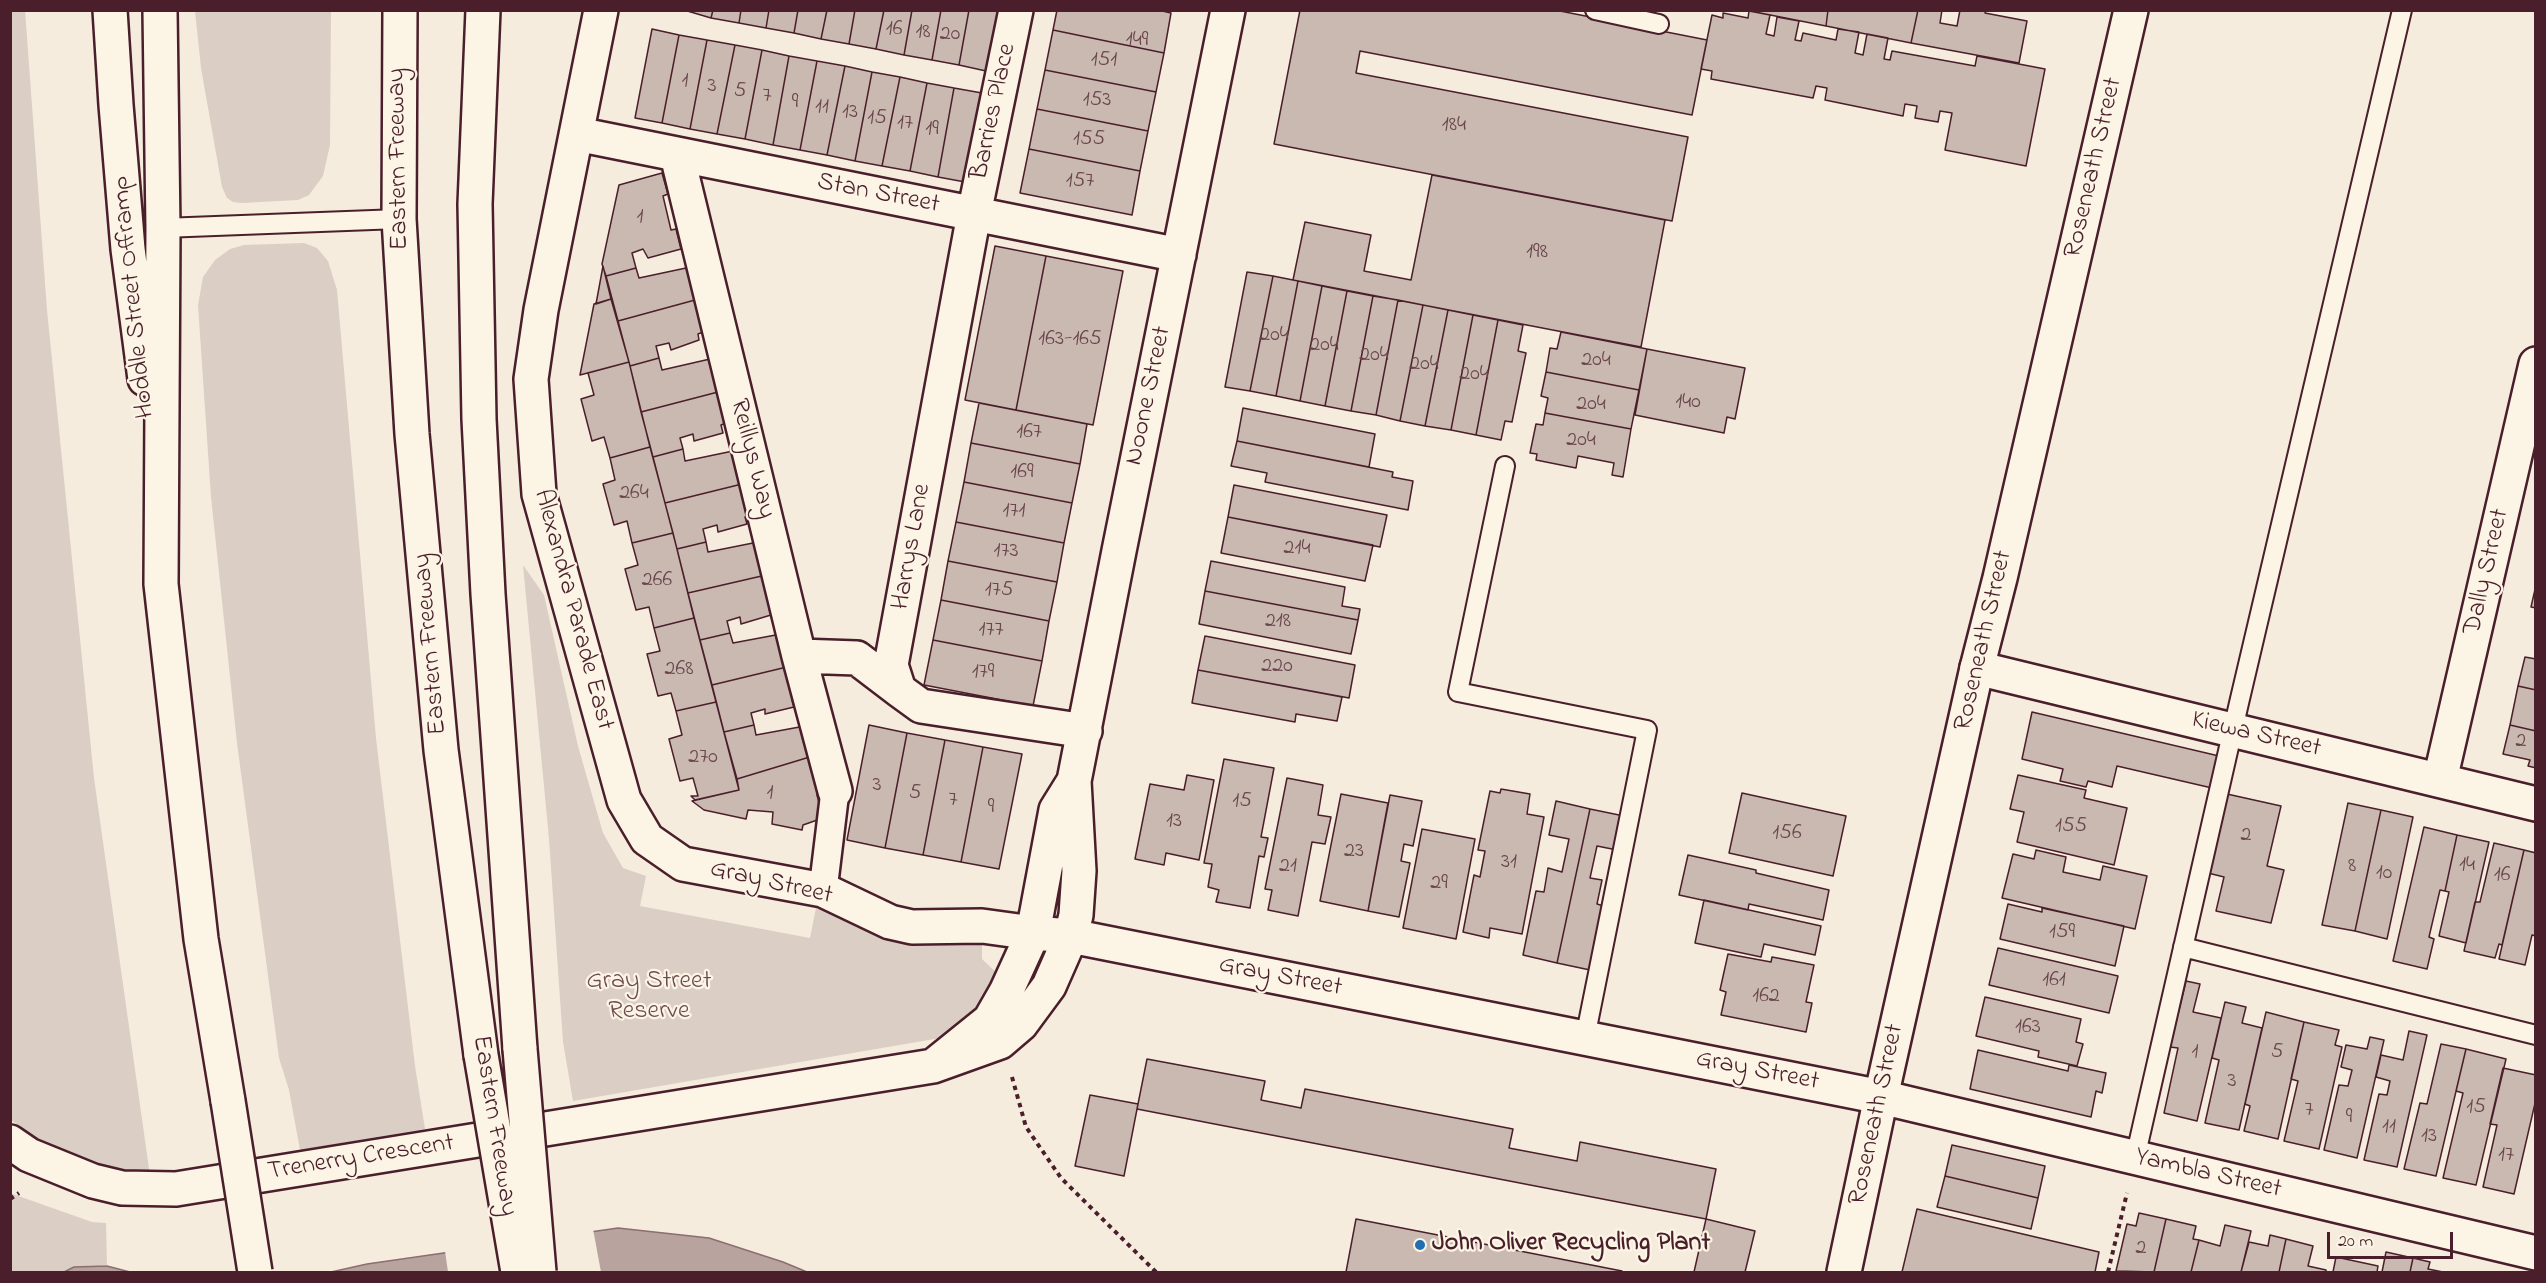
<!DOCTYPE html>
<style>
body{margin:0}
#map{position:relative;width:2546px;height:1283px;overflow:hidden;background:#f5ecde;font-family:"Indie Flower",sans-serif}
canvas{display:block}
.frame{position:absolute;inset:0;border:12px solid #4a1f2b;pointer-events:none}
.scale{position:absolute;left:2327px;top:1232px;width:126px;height:27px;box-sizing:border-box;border:3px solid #4a1f2b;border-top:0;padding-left:8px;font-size:18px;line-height:21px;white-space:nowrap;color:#4a1f2b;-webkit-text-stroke:4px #fcf5e5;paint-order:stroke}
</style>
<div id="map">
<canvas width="2546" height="1283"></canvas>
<div class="frame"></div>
<div class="scale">20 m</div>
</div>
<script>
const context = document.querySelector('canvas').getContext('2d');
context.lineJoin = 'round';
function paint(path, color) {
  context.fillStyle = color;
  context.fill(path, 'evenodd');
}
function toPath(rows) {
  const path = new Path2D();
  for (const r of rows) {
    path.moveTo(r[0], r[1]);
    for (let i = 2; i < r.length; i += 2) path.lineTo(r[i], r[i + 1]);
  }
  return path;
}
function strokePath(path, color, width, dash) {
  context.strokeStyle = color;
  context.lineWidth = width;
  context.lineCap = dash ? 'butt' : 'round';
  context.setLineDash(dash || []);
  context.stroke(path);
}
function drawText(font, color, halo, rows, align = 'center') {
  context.font = font + ' "Indie Flower",sans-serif';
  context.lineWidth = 4.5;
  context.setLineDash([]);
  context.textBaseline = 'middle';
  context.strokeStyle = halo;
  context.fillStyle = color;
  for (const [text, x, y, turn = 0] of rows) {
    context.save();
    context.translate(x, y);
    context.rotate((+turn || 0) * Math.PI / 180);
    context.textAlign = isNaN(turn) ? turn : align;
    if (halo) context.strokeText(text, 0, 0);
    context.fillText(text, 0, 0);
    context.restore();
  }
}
const green = toPath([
 [25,10,47,310,94,778,150,1176,101,1170,56,1152,11,1120,10,11],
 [195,11,331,11,330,145,323,176,309,195,298,200,242,203,233,202,227,198,222,187,201,68],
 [304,243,317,248,328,261,337,290,376,738,415,1066,425,1129,300,1150,289,1090,279,1058,237,743,211,497,198,305,203,277,215,260,230,249,244,245],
 [523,565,544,595,578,746,603,833,623,868,646,876,640,906,810,938,816,908,907,937,982,938,982,959,1004,980,976,1017,952,1036,573,1101,563,1042,549,839],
 [10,1193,92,1222,106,1223,107,1266,74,1267,64,1272,11,1272]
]);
const water = toPath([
 [618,1228,709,1238,783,1262,807,1272,331,1272,367,1264,618,1228],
 [107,1266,130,1272,64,1272,74,1267,107,1266]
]);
const pier = toPath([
 [593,1229,601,1272,448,1272,445,1251]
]);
const building = toPath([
 [684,10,713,10,711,18,684,10],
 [713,10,741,10,739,23,711,18,713,10],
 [741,10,769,10,766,28,739,23,741,10],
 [769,10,798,10,794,33,766,28,769,10],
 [798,10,827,10,821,39,794,33,798,10],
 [827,10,855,10,849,44,821,39,827,10],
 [855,10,884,10,876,49,849,44,855,10],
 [884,10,912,10,904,55,876,49,884,10],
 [912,10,941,10,932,60,904,55,912,10],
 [941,10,969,10,959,65,932,60,941,10],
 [969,10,998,10,986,71,959,65,969,10],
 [1057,10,1158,10,1171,13,1164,53,1053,30,1057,10],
 [1300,10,1555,10,1707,40,1692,115,1360,51,1356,73,1688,137,1672,221,1274,144,1300,10],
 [1745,10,1828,10,1826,26,1745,10],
 [1828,10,1918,10,1911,43,1826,26,1828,10],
 [1918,10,1942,10,1940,23,1957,26,1960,10,1986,10,1985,13,2027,21,2019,63,1911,43,1918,10],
 [1749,11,1770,15,1766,34,1774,36,1777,17,1799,21,1795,40,1801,41,1803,33,1836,40,1838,29,1859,32,1855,53,1863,55,1867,34,1888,38,1884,59,1890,60,1892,51,1975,66,1977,56,2045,69,2026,166,1945,150,1952,113,1940,111,1938,122,1915,118,1917,106,1905,104,1903,116,1825,100,1827,88,1816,86,1813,98,1711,79,1712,71,1701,69,1712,15,1723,18,1723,13,1748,18,1749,11],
 [652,29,679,35,662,123,635,118,652,29],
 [1053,30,1164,53,1156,92,1045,70,1053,30],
 [679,35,707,40,690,129,662,123,679,35],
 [707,40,735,45,717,134,690,129,707,40],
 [735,45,762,50,745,139,717,134,735,45],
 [762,50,789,56,773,145,745,139,762,50],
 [789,56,817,61,800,150,773,145,789,56],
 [817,61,845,66,827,155,800,150,817,61],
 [845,66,872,72,855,161,827,155,845,66],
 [1045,70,1156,92,1148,131,1037,109,1045,70],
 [872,72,900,77,882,166,855,161,872,72],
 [900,77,927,83,910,171,882,166,900,77],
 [927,83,954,88,938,177,910,171,927,83],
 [954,88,982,93,965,182,938,177,954,88],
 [1037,109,1148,131,1140,171,1029,149,1037,109],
 [1029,149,1140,171,1132,215,1020,193,1029,149],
 [662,173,668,194,663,196,671,230,676,229,681,249,648,258,643,249,632,253,636,268,606,276,602,264,619,185,662,173],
 [1432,175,1665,220,1641,347,1293,280,1305,222,1371,235,1364,271,1411,280,1432,175],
 [995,246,1046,256,1016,410,965,400,995,246],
 [1046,256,1123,271,1093,425,1016,410,1046,256],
 [603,266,611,299,596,304,603,266],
 [636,268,639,278,686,268,695,300,618,321,606,276,636,268],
 [1247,272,1273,276,1250,391,1225,387,1247,272],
 [1273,276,1298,281,1276,396,1250,391,1273,276],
 [1298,281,1322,286,1300,401,1276,396,1298,281],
 [1322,286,1347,291,1325,406,1300,401,1322,286],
 [1347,291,1373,296,1351,411,1325,406,1347,291],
 [1373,296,1398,300,1376,415,1351,411,1373,296],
 [611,299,629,362,580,375,594,304,611,299],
 [695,300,703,332,698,334,699,340,671,350,669,343,656,346,659,358,630,366,618,321,695,300],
 [1398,300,1423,305,1400,421,1376,415,1398,300],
 [1423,305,1448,310,1425,426,1400,421,1423,305],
 [1448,310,1473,315,1451,430,1425,426,1448,310],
 [1473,315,1498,320,1476,435,1451,430,1473,315],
 [1498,320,1523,325,1518,351,1526,353,1512,422,1505,421,1501,440,1476,435,1498,320],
 [1561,332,1647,349,1639,390,1546,372,1550,348,1557,349,1561,332],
 [1647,349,1745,368,1735,419,1727,417,1724,433,1635,415,1647,349],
 [659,358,662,370,710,359,718,392,641,412,630,366,659,358],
 [629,362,650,447,610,458,604,437,592,441,581,399,594,395,588,373,629,362],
 [1546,372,1639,390,1631,429,1545,413,1548,398,1541,396,1546,372],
 [718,392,726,423,721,425,723,433,694,441,693,434,680,438,683,449,653,457,641,412,718,392],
 [979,403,1087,424,1080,464,971,443,979,403],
 [1243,408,1375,434,1369,467,1237,441,1243,408],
 [1545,413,1631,429,1623,477,1612,475,1614,463,1578,456,1576,468,1536,460,1537,454,1530,453,1536,424,1543,425,1545,413],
 [1237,441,1393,472,1392,477,1413,481,1408,510,1265,482,1267,473,1231,466,1237,441],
 [971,443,1080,464,1072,503,964,482,971,443],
 [650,447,673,533,632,543,627,521,614,525,603,484,615,480,610,458,650,447],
 [683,449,685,461,733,451,742,484,665,503,653,457,683,449],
 [964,482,1072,503,1064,543,956,522,964,482],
 [742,484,751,516,745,517,747,524,718,532,717,525,703,529,706,542,677,549,665,503,742,484],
 [1234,485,1387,515,1380,547,1228,517,1234,485],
 [1228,517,1373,545,1365,581,1221,553,1228,517],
 [956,522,1064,543,1057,582,948,561,956,522],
 [673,533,694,618,654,628,649,607,636,610,625,569,638,565,632,543,673,533],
 [706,542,708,552,758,542,766,575,688,593,677,549,706,542],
 [948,561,1057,582,1049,621,941,600,948,561],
 [1211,561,1345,587,1342,606,1360,609,1358,620,1205,591,1211,561],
 [766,575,775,607,769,609,771,615,741,624,740,617,727,621,730,633,700,640,688,593,766,575],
 [2536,585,2536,608,2531,607,2536,585],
 [1205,591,1358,620,1351,654,1199,624,1205,591],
 [941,600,1049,621,1042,661,933,640,941,600],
 [694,618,716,702,676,711,671,693,658,696,647,654,660,651,654,628,694,618],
 [730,633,733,643,781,634,791,666,712,685,700,640,730,633],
 [1205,636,1355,665,1349,698,1198,670,1205,636],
 [933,640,1042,661,1033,706,924,685,933,640],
 [2525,657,2536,659,2536,690,2518,686,2525,657],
 [791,666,798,698,792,700,794,707,765,714,765,709,751,713,754,725,724,732,712,685,791,666],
 [1198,670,1342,697,1337,721,1296,714,1295,722,1192,703,1198,670],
 [2518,686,2536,690,2536,731,2510,725,2518,686],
 [716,702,739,790,695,800,691,796,698,796,693,778,680,781,669,739,682,735,676,711,716,702],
 [2032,712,2219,756,2212,788,2117,766,2112,787,2088,781,2086,787,2060,781,2063,769,2022,759,2032,712],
 [754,725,756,735,805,726,813,756,737,779,724,732,754,725],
 [869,725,907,733,885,848,847,840,869,725],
 [2510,725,2536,731,2536,768,2528,766,2530,760,2503,754,2510,725],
 [907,733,945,740,923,855,885,848,907,733],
 [945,740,983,747,961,862,923,855,945,740],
 [983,747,1022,754,999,869,961,862,983,747],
 [813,756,822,793,817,795,823,818,803,825,802,830,772,824,773,812,748,810,746,819,704,810,692,801,739,790,737,779,813,756],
 [1224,759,1274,768,1261,837,1268,838,1264,857,1259,856,1250,908,1216,902,1219,890,1208,887,1212,864,1204,863,1224,759],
 [1187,775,1214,780,1199,860,1166,853,1164,865,1135,859,1150,784,1184,790,1187,775],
 [2018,775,2086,790,2084,798,2127,808,2114,865,2017,842,2024,812,2010,809,2018,775],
 [1287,778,1323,785,1318,815,1331,817,1325,844,1312,842,1298,916,1268,910,1272,890,1265,889,1287,778],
 [1501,789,1530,794,1527,814,1544,817,1522,934,1490,928,1489,938,1463,932,1474,875,1480,877,1485,851,1478,850,1490,791,1500,793,1501,789],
 [1742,793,1846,816,1833,876,1729,853,1742,793],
 [1341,794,1388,803,1368,911,1320,901,1341,794],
 [2227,794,2281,806,2267,866,2284,870,2271,923,2216,911,2224,877,2208,873,2227,794],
 [1390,795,1422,801,1413,846,1404,844,1401,861,1410,863,1399,917,1368,911,1390,795],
 [1556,801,1590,809,1557,963,1523,955,1536,891,1544,892,1548,868,1562,872,1569,839,1549,835,1556,801],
 [2348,803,2381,810,2355,931,2322,925,2348,803],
 [1590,809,1624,816,1617,850,1597,846,1590,878,1602,880,1597,904,1604,906,1590,970,1557,963,1590,809],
 [2381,810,2413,817,2387,939,2355,931,2381,810],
 [2424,827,2457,835,2445,891,2440,890,2429,937,2434,939,2427,969,2393,961,2424,827],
 [1422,829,1475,839,1456,939,1403,928,1422,829],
 [2457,835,2489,842,2466,943,2439,936,2449,892,2445,891,2457,835],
 [2494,843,2524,850,2502,945,2499,944,2495,958,2464,951,2475,902,2480,902,2494,843],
 [2036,850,2066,857,2063,872,2100,880,2103,866,2147,876,2135,929,2002,898,2013,854,2034,859,2036,850],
 [2524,850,2536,853,2536,936,2532,935,2525,965,2499,959,2524,850],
 [1688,855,1756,870,1756,873,1829,890,1823,920,1749,904,1748,910,1679,895,1688,855],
 [1704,900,1821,926,1815,955,1764,944,1761,957,1695,943,1704,900],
 [2008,904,2042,912,2042,908,2124,926,2115,966,2000,939,2008,904],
 [1998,948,2118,976,2109,1013,1989,985,1998,948],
 [1728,954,1771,962,1772,957,1814,965,1806,1002,1812,1003,1806,1032,1721,1015,1726,992,1720,990,1728,954],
 [2186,981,2200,984,2193,1012,2221,1018,2197,1121,2164,1113,2178,1048,2170,1047,2186,981],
 [1985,997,2081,1019,2076,1042,2083,1044,2077,1066,2038,1057,2039,1051,1976,1036,1985,997],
 [2225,1002,2246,1007,2242,1023,2262,1028,2239,1130,2205,1123,2219,1060,2212,1058,2225,1002],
 [2266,1012,2304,1022,2278,1139,2244,1131,2250,1106,2245,1104,2266,1012],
 [2304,1022,2339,1030,2335,1045,2342,1047,2319,1149,2284,1141,2298,1081,2291,1079,2304,1022],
 [2409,1031,2427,1035,2397,1167,2364,1160,2379,1094,2387,1095,2390,1081,2376,1077,2381,1055,2403,1060,2409,1031],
 [2370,1037,2384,1040,2357,1158,2324,1150,2339,1085,2348,1086,2352,1070,2341,1067,2346,1045,2367,1049,2370,1037],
 [2441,1044,2466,1049,2436,1176,2404,1169,2420,1103,2427,1104,2441,1044],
 [2466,1049,2506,1059,2476,1185,2443,1178,2463,1093,2456,1091,2466,1049],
 [1978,1050,2068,1071,2069,1065,2106,1073,2102,1093,2096,1091,2091,1117,1970,1089,1978,1050],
 [1147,1059,1265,1081,1261,1100,1301,1108,1305,1089,1513,1129,1509,1148,1577,1161,1580,1142,1716,1169,1706,1219,1137,1109,1147,1059],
 [2503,1068,2536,1075,2536,1099,2514,1194,2483,1187,2497,1125,2490,1124,2503,1068],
 [1090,1095,1138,1104,1124,1176,1075,1166,1090,1095],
 [1952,1145,2045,1166,2038,1198,1945,1176,1952,1145],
 [1945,1176,2038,1198,2031,1229,1937,1207,1945,1176],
 [1917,1209,2099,1252,2095,1272,1902,1272,1917,1209],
 [2139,1213,2166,1219,2154,1272,2116,1271,2127,1224,2136,1226,2139,1213],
 [1356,1219,1622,1271,1622,1272,1346,1272,1356,1219],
 [1706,1219,1755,1231,1745,1272,1694,1272,1706,1219],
 [2166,1219,2196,1226,2193,1239,2199,1240,2191,1272,2154,1272,2166,1219],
 [2225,1225,2251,1231,2241,1272,2191,1272,2199,1240,2220,1246,2225,1225],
 [2270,1235,2286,1239,2279,1272,2241,1272,2249,1242,2268,1246,2270,1235],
 [2286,1239,2313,1246,2308,1266,2326,1270,2326,1272,2279,1272,2286,1239],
 [2386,1252,2413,1258,2410,1272,2382,1272,2386,1252],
 [2336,1257,2378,1266,2377,1272,2333,1272,2336,1257],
 [2413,1258,2430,1262,2428,1269,2443,1272,2410,1272,2413,1258]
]);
const path = toPath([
 [1012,1077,1026,1127,1061,1178,1156,1272],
 [10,1199,19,1193],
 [2108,1272,2127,1193]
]);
const service = toPath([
 [1595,10,1659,24],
 [163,228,399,219],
 [1505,466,1458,692,1647,730,1585,1038],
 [2183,947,2536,1035],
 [2135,1158,2239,703,2402,10]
]);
const pedestrian = toPath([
 [823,890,835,791]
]);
const minor = toPath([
 [601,10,541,310,531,379,539,494,624,800,647,839,683,864,823,890,890,922,912,927,982,926,1033,933,1056,810,1074,781],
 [1016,10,974,214,891,665,899,690,921,706,1085,731],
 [577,134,1179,255],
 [677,155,799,656,857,658,899,690],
 [799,656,835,791],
 [1977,668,2536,804],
 [2440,780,2536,364],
 [1071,936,1076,915,1079,871,1074,781,1119,551,1228,10],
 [1844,1272,1881,1097,2536,1253]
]);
const tertiary = toPath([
 [933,1066,990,1020,1006,992,1033,933,1071,936,1881,1097,1977,668,2000,578,2131,10],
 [10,1142,29,1155,93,1181,122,1188,176,1189,933,1066,1000,1042,1021,1024,1049,986,1071,936]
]);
const motorway = toPath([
 [110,10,116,105,128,249,145,379],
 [160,10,163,228,161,584,201,939,228,1101],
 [400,10,399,219,412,434,441,750,481,1055],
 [483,10,475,204,479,419,488,594,520,1049]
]);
const motorwayBridge = toPath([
 [520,1049,539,1272],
 [481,1055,518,1272],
 [228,1101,255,1272]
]);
const markers = [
 [1420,1245,6,"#1f6fb2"]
];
const numberNames = [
 ["16",894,30],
 ["18",923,33],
 ["20",950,35],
 ["149",1137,41],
 ["151",1104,61],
 ["1",685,82],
 ["3",712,87],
 ["5",740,92],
 ["7",767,97],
 ["153",1097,101],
 ["9",795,103],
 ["11",822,108],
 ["13",850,113],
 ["15",877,119],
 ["17",905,124],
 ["184",1454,126],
 ["19",932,130],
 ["155",1089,140],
 ["157",1080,182],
 ["1",640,218],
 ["198",1537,253],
 ["204",1274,336],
 ["163-165",1070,340],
 ["204",1324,346],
 ["204",1374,356],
 ["204",1596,361],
 ["204",1424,365],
 ["204",1474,375],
 ["140",1688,403],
 ["204",1591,405],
 ["167",1029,433],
 ["204",1581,441],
 ["169",1022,473],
 ["264",634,494],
 ["171",1014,512],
 ["214",1297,549],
 ["173",1006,552],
 ["266",657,581],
 ["175",999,591],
 ["218",1278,622],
 ["177",991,631],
 ["220",1277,667],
 ["268",679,670],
 ["179",983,673],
 ["2",2521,742],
 ["270",703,758],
 ["3",877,786],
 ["1",770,794],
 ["5",915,794],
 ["7",953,801],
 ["15",1242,802],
 ["9",991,808],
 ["13",1174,822],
 ["155",2071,827],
 ["156",1787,834],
 ["2",2246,836],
 ["23",1354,852],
 ["31",1509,863],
 ["14",2467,866],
 ["21",1288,867],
 ["8",2352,867],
 ["10",2384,874],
 ["16",2502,876],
 ["29",1439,884],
 ["159",2062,933],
 ["161",2054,981],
 ["162",1766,997],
 ["163",2028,1028],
 ["1",2195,1053],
 ["5",2277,1053],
 ["3",2232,1082],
 ["15",2476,1108],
 ["7",2309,1111],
 ["9",2349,1118],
 ["11",2389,1128],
 ["13",2429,1137],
 ["17",2506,1156],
 ["2",2141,1249]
];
const streetNames = [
 ["Barries Place",995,112,-78],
 ["Eastern Freeway",400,159,-91],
 ["Roseneath Street",2095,168,-77],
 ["Stan Street",878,195,11],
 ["Hoddle Street Offramp",135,297,-96],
 ["Noone Street",1150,396,-78],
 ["Reillys Way",751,459,76],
 ["Harrys Lane",913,547,-80],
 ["Dally Street",2488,572,-77],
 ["Alexandra Parade East",572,610,75],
 ["Roseneath Street",1985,641,-77],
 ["Eastern Freeway",432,644,-95],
 ["Kiewa Street",2256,736,13],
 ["Gray Street",771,884,13],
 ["Gray Street",1280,978,11],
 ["Gray Street",1757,1072,11],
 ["Roseneath Street",1878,1115,-78],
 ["Eastern Freeway",493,1126,81],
 ["Trenerry Crescent",361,1159,-9],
 ["Yambla Street",2208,1175,13]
];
const parkNames = [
 ["Gray Street",649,983],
 ["Reserve",649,1013]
];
const poiNames = [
 ["John Oliver Recycling Plant",1432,1245]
];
paint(green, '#dbcec4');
paint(water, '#b8a39e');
strokePath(water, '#8c6e70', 1.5);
paint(pier, '#f5ecde');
paint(building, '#cab9b1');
strokePath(building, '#4a1f2b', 1.5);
strokePath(service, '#4a1f2b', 22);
strokePath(pedestrian, '#4a1f2b', 32);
strokePath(minor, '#4a1f2b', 38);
strokePath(tertiary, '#4a1f2b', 38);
strokePath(motorway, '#4a1f2b', 38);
strokePath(path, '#4a1f2b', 4, [4.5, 4.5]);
strokePath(service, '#fcf5e5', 18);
strokePath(pedestrian, '#fcf5e5', 27);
strokePath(minor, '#fcf5e5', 33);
strokePath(tertiary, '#fcf5e5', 33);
strokePath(motorway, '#fcf5e5', 33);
strokePath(motorwayBridge, '#4a1f2b', 38, []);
strokePath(motorwayBridge, '#fcf5e5', 33);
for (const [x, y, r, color] of markers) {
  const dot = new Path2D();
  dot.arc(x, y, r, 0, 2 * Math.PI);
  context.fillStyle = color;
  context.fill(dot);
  strokePath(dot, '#fcf5e5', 2);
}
drawText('22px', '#6a464c', null, numberNames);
drawText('26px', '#4a1f2b', '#fcf5e5', streetNames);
drawText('26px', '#6e4b51', '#fcf5e5', parkNames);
drawText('bold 26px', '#4a1f2b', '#fcf5e5', poiNames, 'left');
</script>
